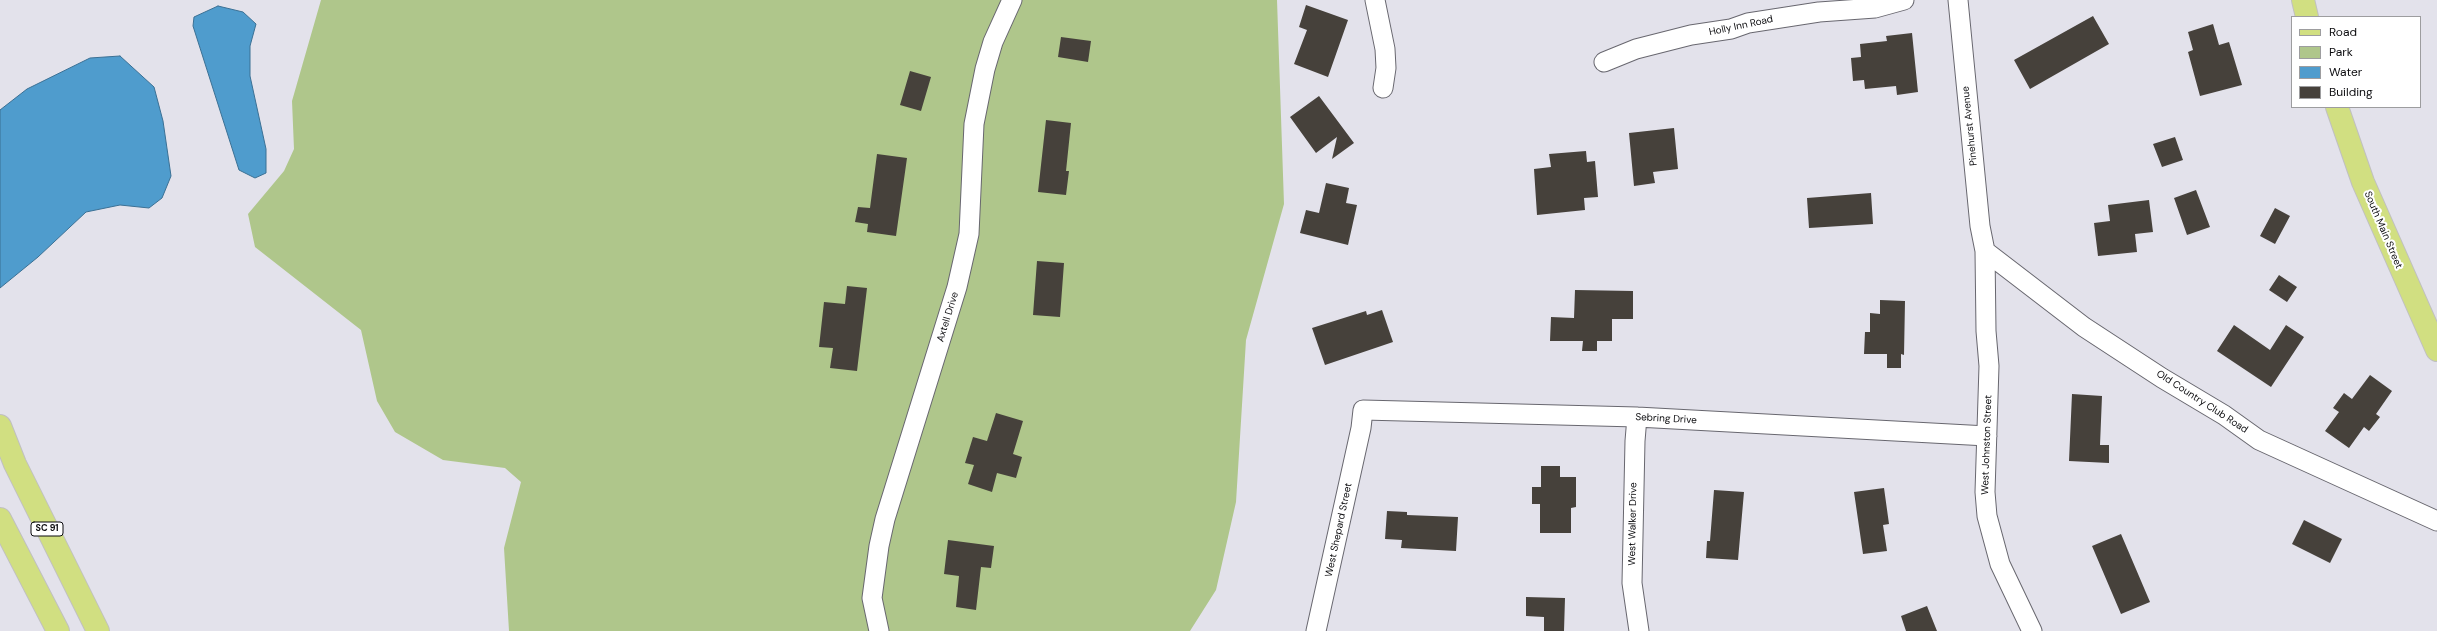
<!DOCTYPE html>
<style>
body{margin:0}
#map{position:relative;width:2437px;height:631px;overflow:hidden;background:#e3e2eb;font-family:"DM Sans",sans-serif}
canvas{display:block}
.legend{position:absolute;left:2291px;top:16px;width:130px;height:92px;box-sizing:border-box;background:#fff;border:1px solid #9d9d9f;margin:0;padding:5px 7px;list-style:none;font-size:12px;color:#0b0b0e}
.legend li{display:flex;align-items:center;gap:8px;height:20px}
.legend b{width:20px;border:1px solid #9d9d9f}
</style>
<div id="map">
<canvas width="2437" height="631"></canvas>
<ul class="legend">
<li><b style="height:5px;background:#d1df81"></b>Road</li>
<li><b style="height:11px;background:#afc68b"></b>Park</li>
<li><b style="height:11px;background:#4f9ccd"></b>Water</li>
<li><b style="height:11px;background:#46413b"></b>Building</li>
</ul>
</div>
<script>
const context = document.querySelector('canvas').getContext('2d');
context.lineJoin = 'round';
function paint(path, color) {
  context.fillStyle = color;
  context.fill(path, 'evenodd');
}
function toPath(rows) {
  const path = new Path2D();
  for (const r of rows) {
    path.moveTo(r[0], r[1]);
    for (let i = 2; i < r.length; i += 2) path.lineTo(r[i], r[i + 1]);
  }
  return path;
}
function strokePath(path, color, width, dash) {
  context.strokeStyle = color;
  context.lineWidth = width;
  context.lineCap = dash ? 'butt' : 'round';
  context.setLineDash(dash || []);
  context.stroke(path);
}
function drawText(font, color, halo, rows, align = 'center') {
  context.font = font + ' "DM Sans",sans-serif';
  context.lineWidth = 4;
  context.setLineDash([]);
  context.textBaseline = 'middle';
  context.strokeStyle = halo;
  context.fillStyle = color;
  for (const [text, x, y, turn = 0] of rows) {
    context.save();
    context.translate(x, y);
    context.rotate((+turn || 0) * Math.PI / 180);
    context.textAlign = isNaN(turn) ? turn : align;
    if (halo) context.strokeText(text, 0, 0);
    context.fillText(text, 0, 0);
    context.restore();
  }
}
const green = toPath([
 [321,0,1277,0,1284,204,1246,340,1236,502,1216,590,1190,631,509,631,504,548,521,482,505,468,443,460,395,432,377,401,361,330,255,247,248,214,284,171,294,149,292,101]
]);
const water = toPath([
 [218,6,243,12,256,24,250,46,250,76,266,149,266,173,255,178,239,170,193,26,194,17,218,6],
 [120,56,154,87,163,121,171,176,162,198,149,208,120,205,86,212,38,257,0,288,0,110,27,89,90,58,120,56]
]);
const building = toPath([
 [1306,5,1348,20,1328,77,1294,64,1307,30,1299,27],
 [2093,16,2109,44,2030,89,2014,60],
 [2213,24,2219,45,2229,42,2242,85,2200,96,2188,52,2193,50,2188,32],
 [1912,33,1918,92,1897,95,1896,86,1865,89,1864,80,1853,81,1851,58,1861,57,1860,44,1887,41,1886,36],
 [1061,37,1091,41,1088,62,1058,57],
 [910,71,931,77,921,111,900,105],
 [1319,96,1354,143,1332,159,1337,137,1316,153,1290,117],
 [1046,120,1071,123,1066,171,1069,171,1066,195,1038,192],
 [1674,128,1678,169,1653,172,1655,183,1634,186,1629,133],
 [2175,137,2183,160,2162,167,2153,144],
 [1586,151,1587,162,1595,161,1598,197,1584,198,1585,210,1537,215,1534,169,1551,167,1549,154],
 [877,154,907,158,896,236,867,232,868,224,855,222,858,207,870,208],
 [1326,183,1349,188,1346,203,1357,205,1348,245,1300,233,1306,210,1319,213],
 [2196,190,2210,227,2187,235,2174,198],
 [1871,193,1873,224,1809,228,1807,198],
 [2149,200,2153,232,2135,234,2137,252,2098,256,2094,223,2110,221,2108,205],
 [2275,208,2290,216,2275,244,2260,236],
 [1037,261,1064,263,1060,317,1033,315],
 [2279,275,2297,287,2287,302,2269,290],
 [847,286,867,288,857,371,830,368,833,348,819,347,824,302,845,304],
 [1575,290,1633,291,1633,319,1612,319,1612,341,1597,341,1597,351,1582,351,1583,341,1550,341,1551,317,1574,318],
 [1880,300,1905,301,1904,355,1901,354,1901,368,1887,368,1887,354,1864,354,1865,332,1870,332,1870,313,1880,314],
 [1382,310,1393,342,1325,365,1312,328,1366,311,1367,315],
 [2234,325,2270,350,2286,325,2304,337,2271,387,2217,351],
 [2370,375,2392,391,2376,414,2380,417,2369,431,2364,427,2349,448,2325,431,2339,412,2333,408,2344,393,2352,399],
 [2072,394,2102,396,2100,445,2109,445,2109,463,2069,461],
 [996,413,1023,421,1013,454,1022,457,1016,478,997,473,992,492,968,484,974,465,965,463,973,437,987,441],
 [1541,466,1560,466,1560,477,1576,477,1576,507,1571,508,1571,533,1540,533,1540,504,1532,504,1532,487,1541,487],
 [1884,488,1889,524,1883,525,1887,551,1863,554,1854,492],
 [1714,490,1744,492,1738,560,1706,558,1707,541,1710,541],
 [1387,511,1407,512,1407,515,1458,517,1456,551,1401,548,1402,540,1385,539],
 [2304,520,2342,539,2330,563,2292,544],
 [2121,534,2150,602,2121,614,2092,546],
 [948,540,994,546,991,568,981,567,976,610,956,607,959,576,944,574],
 [1526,597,1565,598,1564,631,1544,631,1544,617,1526,616],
 [1927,606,1937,631,1906,631,1901,616]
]);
const street = toPath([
 [1375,0,1385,49,1386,68,1383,88],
 [1958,0,1980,226,1985,251,1986,331,1989,366,1985,492,1987,516,2000,564,2032,631],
 [1604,62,1636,49,1691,35,1731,29,1748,23,1819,12,1875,8,1904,0],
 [1985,251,2084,327,2162,378,2224,415,2259,440,2437,521],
 [1637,417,1635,441,1632,583,1639,631],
 [879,631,872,598,879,546,885,519,957,287,969,234,974,124,985,69,993,42,1012,0],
 [1316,631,1361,428,1363,410,1637,417,1987,436]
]);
const primary = toPath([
 [2303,0,2307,17],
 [2337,107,2363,182,2437,350],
 [0,426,15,464,98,631],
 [0,519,58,631]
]);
const shields = [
 [47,529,32]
];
const shieldNames = [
 ["SC 91",47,529]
];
const streetNames = [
 ["Holly Inn Road",1741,26,-12],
 ["Pinehurst Avenue",1970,126,-96],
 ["South Main Street",2383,230,67],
 ["Axtell Drive",948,317,-73],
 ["Old Country Club Road",2202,402,33],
 ["Sebring Drive",1666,419,3],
 ["West Johnston Street",1987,445,-88],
 ["West Walker Drive",1633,524,-89],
 ["West Shepard Street",1339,530,-78]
];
paint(green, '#afc68b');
paint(water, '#4f9ccd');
strokePath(water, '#3b7094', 1);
paint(building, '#46413b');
strokePath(street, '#68676f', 21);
strokePath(primary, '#c0c0c0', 24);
strokePath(street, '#fff', 19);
strokePath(primary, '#d1df81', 22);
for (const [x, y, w] of shields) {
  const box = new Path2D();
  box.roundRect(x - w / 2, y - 7, w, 14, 3);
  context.fillStyle = '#fff';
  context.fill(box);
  strokePath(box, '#0b0b0e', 1);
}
drawText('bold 9px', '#0b0b0e', null, shieldNames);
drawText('10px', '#0b0b0e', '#fff', streetNames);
</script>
